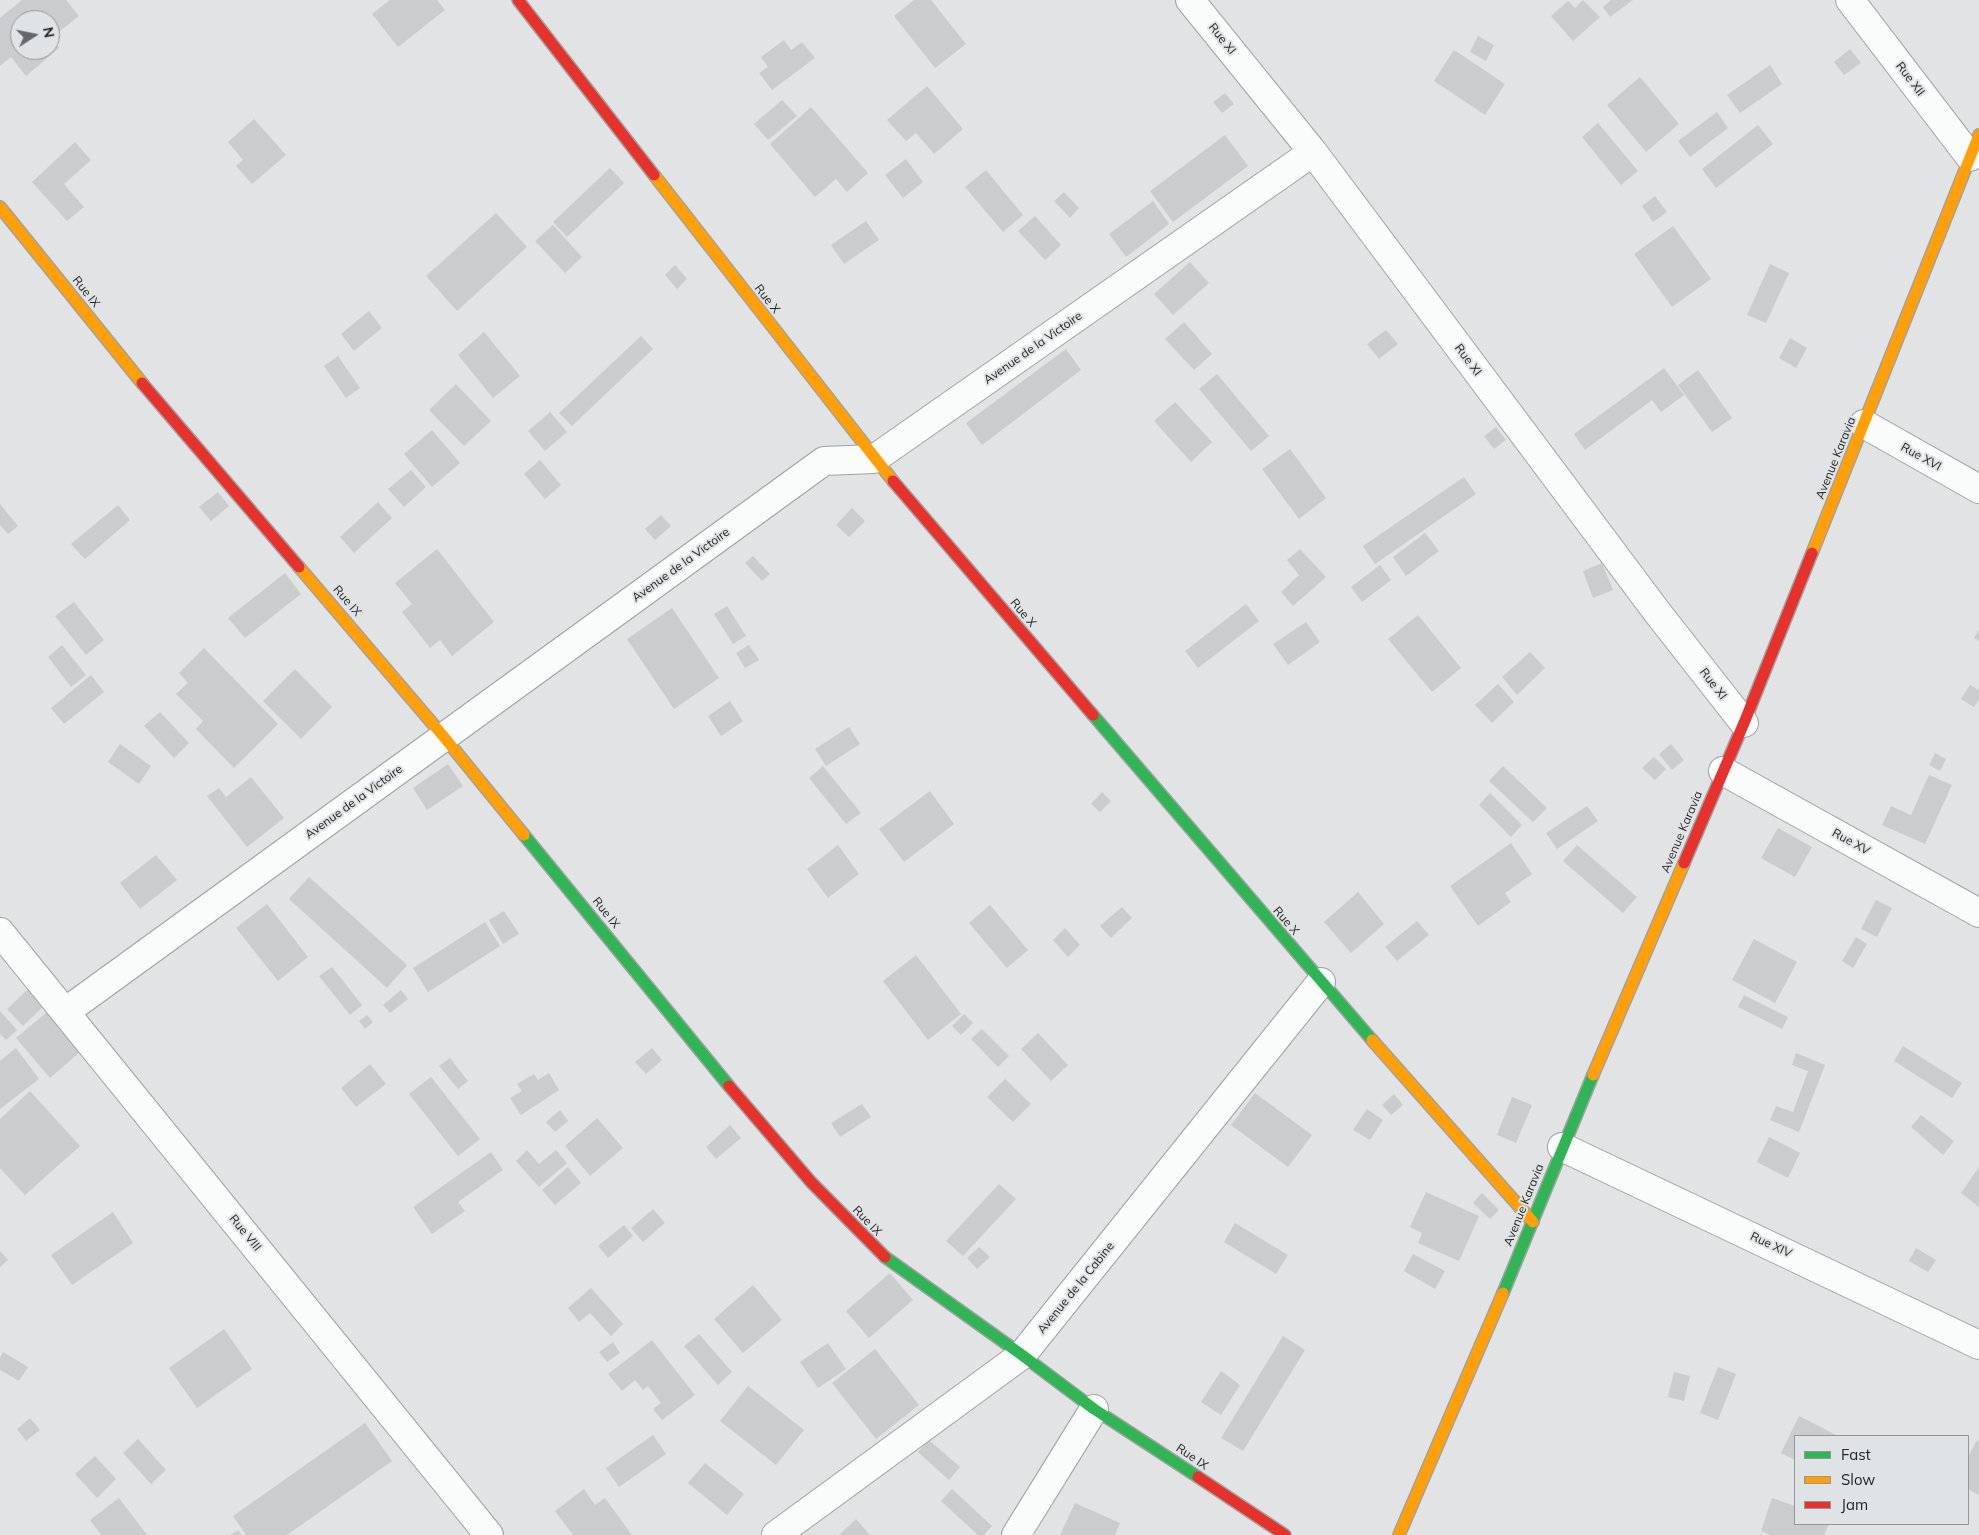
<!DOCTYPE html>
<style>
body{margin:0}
#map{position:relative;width:1979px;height:1535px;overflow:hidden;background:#e1e3e4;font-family:Mulish,sans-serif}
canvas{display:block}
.legend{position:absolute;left:1794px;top:1435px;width:175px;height:90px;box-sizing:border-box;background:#e0e3e5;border:1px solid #949798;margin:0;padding:6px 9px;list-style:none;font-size:15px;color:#232425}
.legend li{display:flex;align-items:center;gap:10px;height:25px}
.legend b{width:25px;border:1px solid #949798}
.north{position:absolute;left:10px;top:10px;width:50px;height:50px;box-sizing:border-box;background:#e0e3e5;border:1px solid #949798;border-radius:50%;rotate:79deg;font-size:14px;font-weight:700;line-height:20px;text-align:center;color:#232425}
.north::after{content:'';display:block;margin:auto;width:18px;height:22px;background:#666768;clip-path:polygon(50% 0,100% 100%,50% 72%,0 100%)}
</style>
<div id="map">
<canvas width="1979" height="1535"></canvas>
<ul class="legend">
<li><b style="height:6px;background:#30b455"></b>Fast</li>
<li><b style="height:6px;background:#ff9f0a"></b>Slow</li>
<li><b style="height:6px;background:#e5322d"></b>Jam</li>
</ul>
<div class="north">N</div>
</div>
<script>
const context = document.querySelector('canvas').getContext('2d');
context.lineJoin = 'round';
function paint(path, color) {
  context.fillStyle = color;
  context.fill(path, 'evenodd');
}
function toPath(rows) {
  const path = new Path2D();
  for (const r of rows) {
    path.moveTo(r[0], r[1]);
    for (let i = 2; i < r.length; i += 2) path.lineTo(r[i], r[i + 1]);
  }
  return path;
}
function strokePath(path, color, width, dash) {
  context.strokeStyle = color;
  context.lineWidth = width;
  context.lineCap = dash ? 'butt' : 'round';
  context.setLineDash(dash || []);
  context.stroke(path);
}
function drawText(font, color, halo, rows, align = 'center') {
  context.font = font + ' Mulish,sans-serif';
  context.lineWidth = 4;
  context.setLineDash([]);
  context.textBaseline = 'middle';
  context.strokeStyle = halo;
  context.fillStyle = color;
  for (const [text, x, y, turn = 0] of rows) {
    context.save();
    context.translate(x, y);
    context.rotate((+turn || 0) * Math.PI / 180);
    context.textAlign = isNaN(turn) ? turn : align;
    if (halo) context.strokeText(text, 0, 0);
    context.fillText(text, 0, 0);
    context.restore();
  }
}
const building = toPath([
 [22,0,66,0,79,16,51,38,59,48,26,76,11,57,0,66,0,18],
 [20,20,50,20,50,50,20,50],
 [390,0,437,0,445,10,398,47,372,14],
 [914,0,931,0,966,44,935,68,894,16],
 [1583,0,1600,17,1573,41,1551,16,1568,1,1575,8],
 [1611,0,1633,0,1610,17,1603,7],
 [1478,36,1494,45,1486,61,1470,52],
 [784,40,791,50,802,42,815,58,772,90,759,73,768,67,761,57],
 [1850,49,1861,63,1844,75,1834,62],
 [1454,50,1505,84,1485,115,1434,81],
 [1770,65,1782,84,1740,113,1727,95],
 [1640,77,1679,124,1646,152,1607,105],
 [927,86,963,129,934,154,916,133,906,141,887,120],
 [1225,93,1234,104,1222,113,1213,102],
 [782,100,797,116,768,140,754,124],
 [811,107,868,173,847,192,836,179,815,197,770,144],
 [1717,112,1728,128,1690,157,1678,141],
 [254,119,286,155,252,184,236,166,243,160,228,142],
 [1598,123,1638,171,1621,185,1582,137],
 [1758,125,1773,144,1716,188,1702,169],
 [1225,135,1248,166,1173,222,1150,191],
 [75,142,91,160,64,184,84,207,67,221,32,182],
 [906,159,923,182,903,198,885,175],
 [610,168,624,183,567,237,553,222],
 [986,170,1023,215,1003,232,965,187],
 [1064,192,1079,208,1070,218,1054,201],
 [1655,196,1667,212,1653,222,1642,206],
 [1153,201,1169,224,1126,257,1109,234],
 [496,213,527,247,457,311,426,276],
 [1035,216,1061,245,1045,260,1018,231],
 [866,221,879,240,844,264,831,245],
 [553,225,582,257,565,273,535,241],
 [1673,226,1711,279,1672,307,1634,254],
 [1190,262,1209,283,1173,315,1154,294],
 [1770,264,1789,273,1766,323,1747,315],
 [675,265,687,279,677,289,665,275],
 [369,311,382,328,354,351,341,334],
 [1184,322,1212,354,1194,370,1165,339],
 [1386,330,1398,344,1379,359,1367,344],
 [484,332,520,376,493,398,458,355],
 [641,336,653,349,572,426,559,413],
 [1790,338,1807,348,1796,368,1779,358],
 [1066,349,1081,370,982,445,966,423],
 [338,356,360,388,346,398,324,366],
 [1664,368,1684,395,1661,412,1652,400,1585,450,1574,434],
 [1698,370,1732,418,1712,432,1678,385],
 [1217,374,1269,436,1251,451,1199,389],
 [456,384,491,421,464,446,429,410],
 [1175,402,1212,442,1191,462,1154,421],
 [550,412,567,432,545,451,528,431],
 [1496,427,1506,440,1494,449,1484,436],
 [432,430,460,463,432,487,404,454],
 [1290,449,1326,498,1299,519,1262,469],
 [540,460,561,485,545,499,524,474],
 [411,470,426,487,404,507,388,489],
 [1464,477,1476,494,1375,564,1363,546],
 [218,492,229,506,211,521,199,507],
 [378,502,392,518,354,553,340,537],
 [0,504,18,526,8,534,0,525],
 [118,505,130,520,85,559,71,544],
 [852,508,865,521,849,537,836,525],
 [661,515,671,526,655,540,645,529],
 [1425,533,1439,551,1406,576,1393,557],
 [437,549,494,622,452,656,440,640,430,648,402,612,412,604,395,583],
 [1300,549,1326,577,1293,606,1281,592,1299,575,1287,560],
 [753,556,770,574,762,581,745,563],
 [1602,563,1613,590,1593,598,1583,571],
 [1380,565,1391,580,1362,602,1351,587],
 [285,573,301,594,245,638,228,618],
 [74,602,104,640,86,655,55,616],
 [1246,604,1259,621,1198,668,1185,651],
 [727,606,746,636,733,644,714,614],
 [672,608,719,678,674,709,627,639],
 [1418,615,1461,668,1432,692,1388,639],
 [1306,622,1320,642,1288,665,1273,644],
 [1979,630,1979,641,1974,638],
 [62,645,86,675,71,687,48,657],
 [749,645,759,660,745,668,736,653],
 [204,648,278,724,234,768,196,729,203,721,176,694,188,683,179,673],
 [1530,652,1545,668,1517,695,1502,677],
 [295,669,332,707,301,739,263,701],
 [91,675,104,692,64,724,51,708],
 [1498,684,1514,702,1492,723,1475,705],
 [1970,685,1979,690,1979,699,1974,707,1961,699],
 [730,701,743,721,721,736,708,716],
 [160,712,189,743,174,758,144,726],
 [849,727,860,744,826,766,815,749],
 [120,744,151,766,139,784,108,762],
 [1671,744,1684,760,1672,770,1659,754],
 [1935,753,1946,759,1940,771,1929,765],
 [1654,757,1666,769,1655,780,1642,768],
 [448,764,463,786,427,810,413,788],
 [823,766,861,813,846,824,809,778],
 [1503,766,1547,808,1533,822,1489,781],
 [1929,775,1952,785,1925,844,1882,825,1891,806,1911,815],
 [251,777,284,818,247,847,207,796,219,788,226,797],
 [930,791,954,824,904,862,879,829],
 [1102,792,1111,801,1100,812,1091,804],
 [1490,793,1522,825,1511,837,1479,805],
 [1587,806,1598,821,1557,849,1546,833],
 [1778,828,1812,847,1795,877,1761,858],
 [1511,843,1532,874,1505,893,1511,902,1478,926,1450,886],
 [838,845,859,874,828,898,807,869],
 [1577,845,1637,897,1623,913,1563,861],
 [156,855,177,880,140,909,120,883],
 [309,877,407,965,387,988,289,899],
 [1358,892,1384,924,1351,953,1324,922],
 [1876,900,1892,908,1877,937,1861,929],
 [267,904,308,957,278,981,236,928],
 [990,905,1028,950,1007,968,969,923],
 [1122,907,1132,918,1111,938,1100,926],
 [504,911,519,934,503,944,489,920],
 [1417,921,1429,935,1397,961,1385,947],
 [485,922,500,946,428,992,413,968],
 [1065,928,1080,945,1068,957,1053,940],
 [1856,937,1867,944,1853,968,1842,961],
 [1754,939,1797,962,1775,1003,1732,980],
 [916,955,961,1014,928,1040,883,981],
 [332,967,362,1005,350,1015,319,976],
 [28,989,44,1006,23,1026,7,1009],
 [401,990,408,999,390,1013,383,1005],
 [1744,995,1788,1017,1782,1029,1738,1007],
 [0,1011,17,1030,6,1040,0,1034],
 [47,1012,81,1051,50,1078,16,1038],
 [964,1014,973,1023,961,1035,952,1026],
 [367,1015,373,1022,365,1029,359,1021],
 [982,1029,1009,1056,998,1067,971,1039],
 [1038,1033,1068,1065,1051,1081,1021,1049],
 [1903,1046,1962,1083,1952,1098,1894,1061],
 [16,1048,39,1079,0,1109,0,1061],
 [652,1048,662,1060,646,1074,635,1062],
 [1796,1053,1825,1065,1799,1132,1770,1120,1776,1106,1793,1112,1808,1071,1792,1065],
 [450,1058,468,1081,458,1089,439,1066],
 [370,1064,386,1084,356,1107,341,1088],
 [549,1073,559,1090,521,1115,510,1098,522,1091,517,1084,534,1074,538,1080],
 [431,1077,480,1139,458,1156,409,1094],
 [1005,1079,1031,1104,1013,1122,987,1097],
 [30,1091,80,1146,25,1195,0,1168,0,1119],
 [1255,1093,1312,1135,1288,1167,1231,1125],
 [1394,1094,1403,1105,1391,1115,1382,1105],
 [1512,1097,1532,1105,1516,1143,1497,1135],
 [862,1104,871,1117,840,1137,831,1123],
 [1367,1109,1383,1120,1370,1140,1353,1130],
 [560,1110,568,1121,555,1132,546,1122],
 [1921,1115,1954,1141,1943,1155,1911,1127],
 [597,1118,623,1148,590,1176,565,1146],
 [730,1125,741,1138,716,1159,706,1147],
 [1769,1137,1800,1153,1788,1178,1757,1162],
 [527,1150,539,1164,556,1150,567,1163,539,1187,516,1161],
 [491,1152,503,1170,458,1202,465,1211,432,1234,413,1207],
 [568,1167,581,1183,555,1205,542,1190],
 [1979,1167,1979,1207,1961,1193],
 [999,1184,1016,1199,963,1256,946,1241],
 [1426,1192,1479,1216,1459,1261,1418,1243,1422,1233,1410,1227],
 [1482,1193,1499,1210,1490,1219,1473,1203],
 [653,1209,665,1223,643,1242,631,1228],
 [113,1212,133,1243,72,1285,51,1255],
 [1235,1223,1288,1255,1276,1274,1224,1242],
 [624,1225,633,1236,608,1258,598,1246],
 [979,1247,990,1257,977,1269,967,1258],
 [1916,1248,1936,1260,1928,1272,1909,1261],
 [0,1251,8,1260,0,1267],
 [1413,1254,1445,1271,1435,1289,1404,1271],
 [890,1273,913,1300,869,1338,846,1311],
 [753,1285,782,1320,743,1353,714,1319],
 [591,1288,623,1324,611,1336,590,1313,579,1322,568,1308],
 [224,1329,252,1369,197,1408,169,1368],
 [699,1334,732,1372,718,1385,684,1346],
 [1283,1336,1305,1350,1243,1451,1221,1438],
 [652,1340,695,1395,662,1420,653,1409,661,1403,648,1386,643,1390,635,1380,622,1391,608,1374],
 [613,1342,620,1353,607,1362,599,1352],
 [828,1343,846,1369,818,1388,800,1362],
 [875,1349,919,1405,876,1439,832,1383],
 [3,1352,28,1367,19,1381,0,1370,0,1358],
 [1718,1367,1736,1374,1718,1420,1700,1413],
 [1221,1371,1240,1385,1221,1415,1201,1402],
 [1674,1372,1690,1376,1684,1401,1668,1397],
 [748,1386,804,1430,776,1465,720,1421],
 [1799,1416,1838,1436,1795,1436,1795,1460,1781,1453],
 [30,1418,40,1430,26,1441,17,1429],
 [365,1423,392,1461,287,1535,246,1535,233,1516],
 [653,1435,666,1454,619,1487,606,1468],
 [138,1439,166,1470,151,1484,123,1453],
 [929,1440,960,1467,949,1480,918,1452],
 [1977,1440,1979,1442,1979,1495,1968,1489,1968,1457],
 [95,1456,116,1479,97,1498,75,1474],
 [705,1463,744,1494,727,1515,688,1483],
 [584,1489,595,1505,605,1498,632,1535,573,1535,555,1511],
 [952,1489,992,1526,984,1535,978,1535,941,1501],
 [119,1498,147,1535,101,1535,90,1520],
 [1772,1498,1795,1506,1795,1524,1829,1524,1824,1535,1770,1535,1761,1531],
 [1075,1503,1120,1523,1115,1535,1060,1535],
 [856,1519,870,1535,839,1535],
 [238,1530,242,1535,231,1535]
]);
const street = toPath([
 [1190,0,1313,152,1657,612,1744,723],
 [1850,0,1970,157],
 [1864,424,1979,489],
 [1723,771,1979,913],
 [0,932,489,1535],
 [65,1012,824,461,874,459,1313,152],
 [1562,1147,1979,1345],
 [776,1535,1022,1355,1321,982],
 [1016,1535,1094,1409]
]);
const fast = toPath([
 [1093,715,1372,1040],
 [524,835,729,1086],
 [885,1257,1022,1355,1094,1409,1198,1477],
 [1503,1293,1593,1075]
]);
const slow = toPath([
 [654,175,893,481],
 [0,207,142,383],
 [1812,553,1979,135],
 [299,567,444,737,524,835],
 [1372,1040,1533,1222],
 [1593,1075,1684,863],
 [1399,1535,1503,1293]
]);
const jam = toPath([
 [518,0,654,175],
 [142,383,299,567],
 [893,481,1093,715],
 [1684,863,1744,723,1812,553],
 [729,1086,811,1182,885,1257],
 [1198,1477,1285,1535]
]);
const streetNames = [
 ["Rue XI",1222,39,51],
 ["Rue XII",1910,79,53],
 ["Rue IX",86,292,51],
 ["Rue X",767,299,52],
 ["Avenue de la Victoire",1033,348,-35],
 ["Rue XI",1468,360,53],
 ["Rue XVI",1921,457,29],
 ["Avenue Karavia",1836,458,-68],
 ["Avenue de la Victoire",681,565,-36],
 ["Rue IX",347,601,49],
 ["Rue X",1023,613,50],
 ["Rue XI",1713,684,52],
 ["Avenue de la Victoire",354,802,-36],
 ["Avenue Karavia",1682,832,-67],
 ["Rue XV",1851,842,29],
 ["Rue IX",606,913,51],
 ["Rue X",1286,921,49],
 ["Avenue Karavia",1524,1205,-68],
 ["Rue IX",867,1221,46],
 ["Rue VIII",245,1233,51],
 ["Rue XIV",1771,1245,25],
 ["Avenue de la Cabine",1076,1288,-51],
 ["Rue IX",1192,1457,34]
];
paint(building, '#cbcccd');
strokePath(street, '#a0a2a2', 30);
strokePath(fast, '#a0a2a2', 14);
strokePath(slow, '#a0a2a2', 14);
strokePath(jam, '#a0a2a2', 14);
strokePath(street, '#fafbfb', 28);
strokePath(fast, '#30b455', 11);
strokePath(slow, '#ff9f0a', 11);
strokePath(jam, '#e5322d', 11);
drawText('12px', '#232425', '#e0e3e5', streetNames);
</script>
